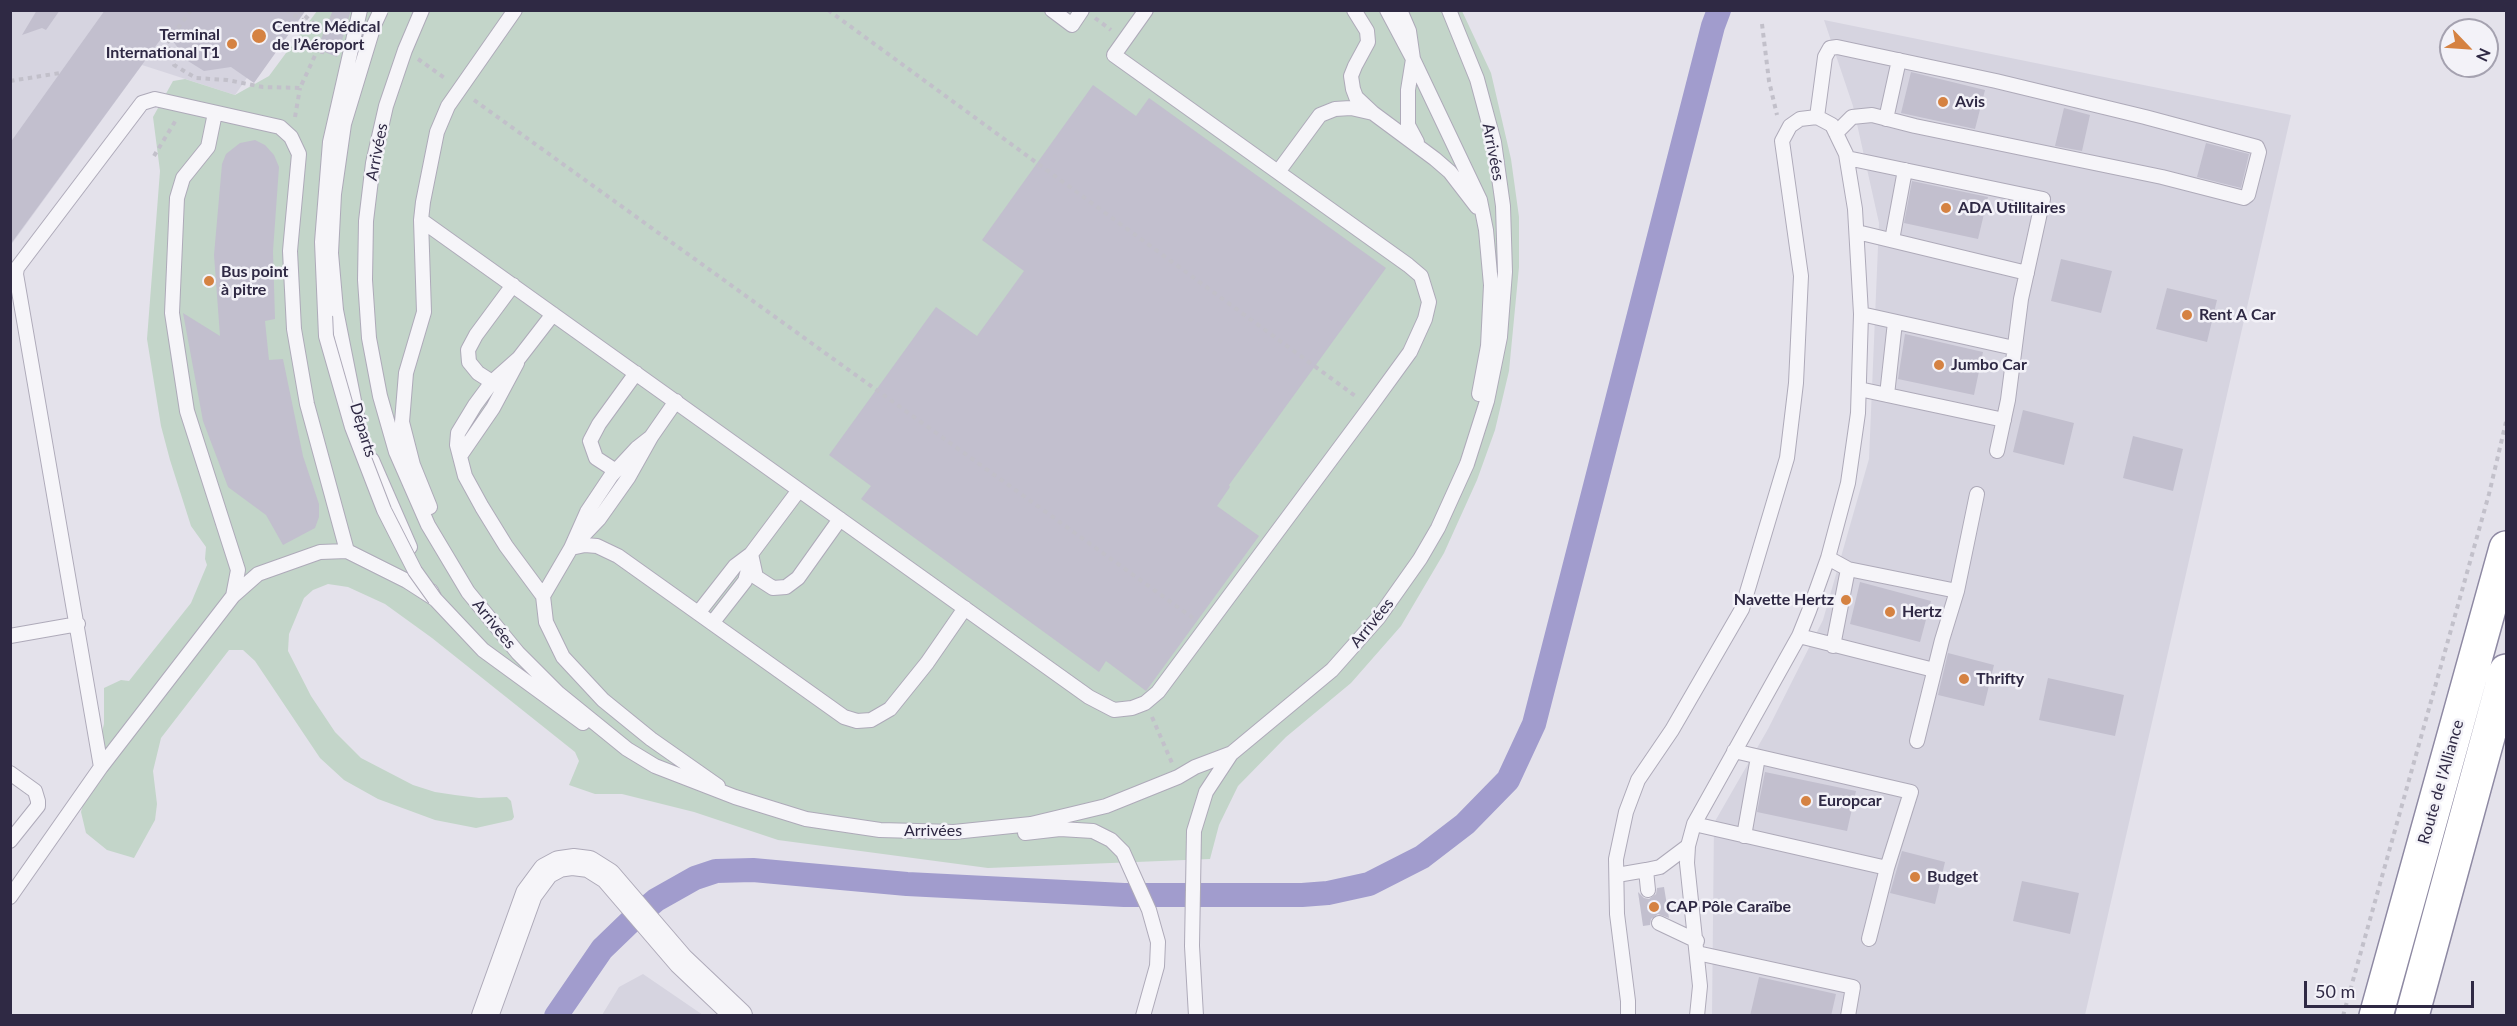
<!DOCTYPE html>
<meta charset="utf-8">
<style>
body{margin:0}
#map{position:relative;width:2517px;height:1026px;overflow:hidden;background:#e4e2eb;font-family:Lato,sans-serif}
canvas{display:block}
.frame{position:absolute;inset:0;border:12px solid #2f2944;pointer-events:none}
.north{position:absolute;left:2439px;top:18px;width:60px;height:60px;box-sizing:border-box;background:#f3f2f8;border:2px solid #a5a2b0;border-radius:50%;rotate:115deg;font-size:16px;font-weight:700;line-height:24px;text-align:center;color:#2f2944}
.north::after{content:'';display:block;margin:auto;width:21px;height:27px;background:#d58242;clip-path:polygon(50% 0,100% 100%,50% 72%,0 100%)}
.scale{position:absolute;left:2304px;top:981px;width:170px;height:27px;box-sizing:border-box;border:3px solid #2f2944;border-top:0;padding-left:8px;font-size:18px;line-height:21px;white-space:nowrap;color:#2f2944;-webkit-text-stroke:4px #f3f2f8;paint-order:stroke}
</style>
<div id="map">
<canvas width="2517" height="1026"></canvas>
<div class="frame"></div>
<div class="north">N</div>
<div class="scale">50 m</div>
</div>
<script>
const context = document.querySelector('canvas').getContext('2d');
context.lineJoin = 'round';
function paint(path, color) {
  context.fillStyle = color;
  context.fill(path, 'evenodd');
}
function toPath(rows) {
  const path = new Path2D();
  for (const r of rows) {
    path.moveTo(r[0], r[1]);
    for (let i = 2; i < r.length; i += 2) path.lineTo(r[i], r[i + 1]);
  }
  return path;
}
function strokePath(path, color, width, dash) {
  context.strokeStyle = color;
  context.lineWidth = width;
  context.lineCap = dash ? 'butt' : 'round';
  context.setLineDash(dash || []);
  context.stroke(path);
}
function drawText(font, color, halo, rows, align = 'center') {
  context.font = font + ' Lato,sans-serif';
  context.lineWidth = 5;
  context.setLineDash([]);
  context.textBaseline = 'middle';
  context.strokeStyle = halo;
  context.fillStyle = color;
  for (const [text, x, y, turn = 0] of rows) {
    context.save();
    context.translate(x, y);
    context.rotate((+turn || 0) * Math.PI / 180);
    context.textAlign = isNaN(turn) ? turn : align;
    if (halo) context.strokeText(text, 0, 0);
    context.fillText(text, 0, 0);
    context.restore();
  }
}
const built = toPath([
 [11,11,294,11,235,95,142,65,11,245],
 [1824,20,2291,115,2085,1015,1712,1016,1714,823,1768,729,1823,620,1869,459,1879,223,1853,106],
 [643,974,703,1015,602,1015,619,987]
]);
const green = toPath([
 [317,11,1462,11,1491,73,1511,159,1519,217,1519,267,1509,371,1495,430,1477,480,1444,553,1401,626,1351,683,1286,737,1238,786,1219,825,1210,859,988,868,778,840,694,812,622,794,595,794,569,785,579,761,575,752,432,638,385,604,348,587,328,584,313,590,304,598,289,634,288,651,311,696,335,732,361,758,413,785,435,792,455,795,479,798,507,797,511,801,514,817,512,820,476,828,435,820,378,799,344,780,320,758,255,661,243,650,229,650,161,738,153,771,157,804,155,820,134,858,107,850,86,833,81,812,104,724,104,688,121,680,129,681,191,603,207,565,205,559,206,547,191,526,170,460,161,426,147,339,160,171,153,117,173,81,185,79,235,95,269,76]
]);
const canal = toPath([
 [556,1016,602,949,630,922,656,900,695,878,716,871,753,870,907,884,1124,895,1302,895,1328,893,1369,884,1422,857,1465,824,1508,780,1534,724,1713,26,1719,10]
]);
const building = toPath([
 [37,10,60,10,46,30,42,28,22,35],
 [105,10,306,10,254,83,231,67,204,71,188,61,166,32,10,245,10,143],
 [333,10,351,10,337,57,317,49],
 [1911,72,1985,90,1975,129,1901,113],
 [1093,85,1136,116,1149,98,1386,268,1229,485,1230,487,1217,506,1259,536,1146,691,1106,661,1099,672,861,499,871,486,829,455,936,307,977,336,1024,271,982,240],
 [2064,108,2090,115,2082,151,2055,146],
 [255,140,265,145,274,155,279,167,273,251,275,319,265,321,269,360,283,359,303,456,319,504,319,517,315,528,283,545,266,515,228,487,203,421,183,313,220,336,214,255,222,164,226,154,240,143],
 [2206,143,2249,154,2241,188,2197,177],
 [1912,181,1988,197,1978,239,1904,223],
 [2061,259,2112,271,2101,313,2051,301],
 [2167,288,2217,300,2207,342,2156,329],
 [1905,334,1983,352,1974,395,1898,379],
 [2023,410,2074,423,2064,465,2013,452],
 [2133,436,2183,449,2173,491,2123,478],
 [1860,582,1931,601,1920,642,1850,624],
 [1948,653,1994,665,1984,706,1938,695],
 [2048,678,2124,695,2115,736,2039,720],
 [1765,772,1856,791,1847,831,1757,812],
 [1902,851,1945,862,1935,904,1890,893],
 [2022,881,2079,893,2070,934,2013,921],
 [1664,887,1669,918,1658,914,1651,919,1650,925,1643,926,1638,892,1644,898,1649,899,1656,894,1657,888],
 [1759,977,1836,994,1831,1016,1750,1016]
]);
const path = toPath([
 [191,10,167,43,174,65,196,78,227,80,263,87,300,88,336,10],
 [286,10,325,34],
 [298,10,318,27],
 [828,10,1358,398],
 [1095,18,1111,30],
 [1762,24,1769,81,1777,115],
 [322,54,324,41],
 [418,59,446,79],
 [10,81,60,73],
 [474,100,1193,618],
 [295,117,300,88],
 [154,156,176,120],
 [1152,717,1172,763],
 [2343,1016,2489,494,2506,422]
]);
const lane = toPath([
 [422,10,405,50,386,106,373,163,366,221,365,280,369,338,380,396,396,452,428,525,468,592,518,653,558,693,627,749,655,766,735,797,806,819,880,830,954,832,1031,824,1106,806,1178,777,1195,767,1232,753,1332,670,1379,617,1420,559,1438,528,1467,464,1487,401,1500,337,1505,272,1503,206,1494,142,1477,79,1449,10],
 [1052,10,1072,25,1082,10],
 [1354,10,1367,31,1368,42,1355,66,1351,76,1353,89,1356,97,1373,113],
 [1387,10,1413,59,1408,90,1408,125,1417,142],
 [1400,10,1409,31,1413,59,1480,200,1486,230,1491,285,1488,346,1479,394],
 [215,113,208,147,183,178,177,198,172,313,187,411,238,570,233,596],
 [1817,117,1825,57,1830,48,1837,47,1996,81,2145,117,2257,147,2259,152,2248,195,2244,198,2162,177,1915,126,1872,115,1852,117,1836,133],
 [1886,119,1899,60],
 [1847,158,2043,199,2021,299,2008,400,1997,451],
 [1278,172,1320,115,1335,109,1351,108,1373,113,1435,159,1450,172,1477,207],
 [421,220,1089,697,1114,710,1132,708,1145,703,1158,692,1370,407,1410,352,1425,319,1429,302,1421,276,1408,265,1114,55,1146,10],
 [1857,232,2027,273],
 [1892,240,1905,170],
 [336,310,360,431],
 [1861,314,2014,348],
 [492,382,478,373,469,362,468,350,476,335,513,285],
 [1859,389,2004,420],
 [1887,395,1895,322],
 [651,437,637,448,611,476,587,512,571,548,543,596,546,622,563,657,603,700,651,739,718,786],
 [460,456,493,408,517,363],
 [372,460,410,547],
 [616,471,596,458,590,441,599,424,636,373],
 [430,507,413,465,402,422,406,373,424,312,421,220,423,202,437,132,448,106,515,10],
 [577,542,599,519,628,478,651,437,676,401],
 [571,548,585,545,597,546,618,556,844,717,857,721,871,720,890,709,927,663,965,608],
 [751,554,756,577,773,588,786,587,798,578,840,519],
 [1828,558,1848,569,1957,591],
 [431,591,435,599,483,650,583,723],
 [543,596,506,546,482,507,465,476,457,445,458,433,475,405,492,382,519,358,553,314],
 [699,612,735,566,751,554,799,490],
 [713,622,745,581,751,559],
 [10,636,78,624],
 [1799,636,1934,670],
 [1833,646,1848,569],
 [1917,741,1942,640,1957,591,1977,494],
 [1734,751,1911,792,1887,868,1869,939],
 [101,767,16,274,17,268,142,103,155,99,280,127,291,137,299,154,290,251,294,329,307,404,347,551],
 [10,773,35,791,38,801,38,806,10,841],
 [1694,824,1887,868],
 [1025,833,1060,829,1093,831,1111,840,1123,852,1149,910,1158,942,1157,966,1143,1016],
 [1744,836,1758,757],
 [1617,875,1646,870],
 [1648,890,1646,870,1660,867,1688,846],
 [10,897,101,767,233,596,258,574,320,552,347,551,407,581,435,599],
 [1659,923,1697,941],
 [1697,953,1853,987,1848,1016],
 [1196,1016,1192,946,1194,831,1206,792,1231,754],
 [1628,1016,1628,1001,1617,914,1616,859,1626,812,1638,780,1672,730,1742,609,1787,458,1796,383,1801,276,1782,141,1790,126,1800,119,1817,117,1832,125,1846,154,1855,209,1861,314,1858,413,1848,483,1828,558,1809,611,1799,636,1694,824,1688,846,1687,863,1700,986,1697,1016]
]);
const street = toPath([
 [485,1016,529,894,546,871,559,864,573,862,589,864,608,876,681,961,739,1016]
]);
const highway = toPath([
 [2376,1016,2506,548],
 [2412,1016,2506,671]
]);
const laneBridge = toPath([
 [360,10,330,142,322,242,326,336,352,427,384,510,415,571,435,599],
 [336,310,331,253,334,194,344,124,374,25,381,10]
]);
const markers = [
 [259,36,8,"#d58242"],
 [232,44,6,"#d58242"],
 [1943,102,6,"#d58242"],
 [1946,208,6,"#d58242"],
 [209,281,6,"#d58242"],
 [2187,315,6,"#d58242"],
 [1939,365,6,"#d58242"],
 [1846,600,6,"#d58242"],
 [1890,612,6,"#d58242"],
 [1964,679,6,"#d58242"],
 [1806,801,6,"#d58242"],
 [1915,877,6,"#d58242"],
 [1654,907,6,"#d58242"]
];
const poiNames = [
 ["Centre Médical",272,27],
 ["de l’Aéroport",272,45],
 ["Terminal",220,35,"right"],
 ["International T1",220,53,"right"],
 ["Avis",1955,102],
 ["ADA Utilitaires",1958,208],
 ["Bus point",221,272],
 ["à pitre",221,290],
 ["Rent A Car",2199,315],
 ["Jumbo Car",1951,365],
 ["Navette Hertz",1834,600,"right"],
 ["Hertz",1902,612],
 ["Thrifty",1976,679],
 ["Europcar",1818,801],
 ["Budget",1927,877],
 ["CAP Pôle Caraïbe",1666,907]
];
const streetNames = [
 ["Arrivées",377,152,-79],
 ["Arrivées",1493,152,79],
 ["Départs",363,430,73],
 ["Arrivées",1372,623,-51],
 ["Arrivées",494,624,51],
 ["Route de l'Alliance",2441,782,-74],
 ["Arrivées",933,831]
];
paint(built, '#d6d4e0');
paint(green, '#c3d5c9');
strokePath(canal, '#a19ccd', 24);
paint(building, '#c2bfce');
strokePath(lane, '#aeaab9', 16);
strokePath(street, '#aeaab9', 28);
strokePath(highway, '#8e89a3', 36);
strokePath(path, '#c2c0ca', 4, [4.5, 4.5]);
strokePath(lane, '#f6f5f9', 14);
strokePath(street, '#f6f5f9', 26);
strokePath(highway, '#fff', 33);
strokePath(laneBridge, '#aeaab9', 16, []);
strokePath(laneBridge, '#f6f5f9', 14);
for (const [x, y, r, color] of markers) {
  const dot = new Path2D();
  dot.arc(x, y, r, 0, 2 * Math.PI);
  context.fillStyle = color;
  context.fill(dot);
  strokePath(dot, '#f3f2f8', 2);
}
drawText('bold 16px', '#2f2944', '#f3f2f8', poiNames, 'left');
drawText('16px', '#2f2944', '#f3f2f8', streetNames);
</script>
